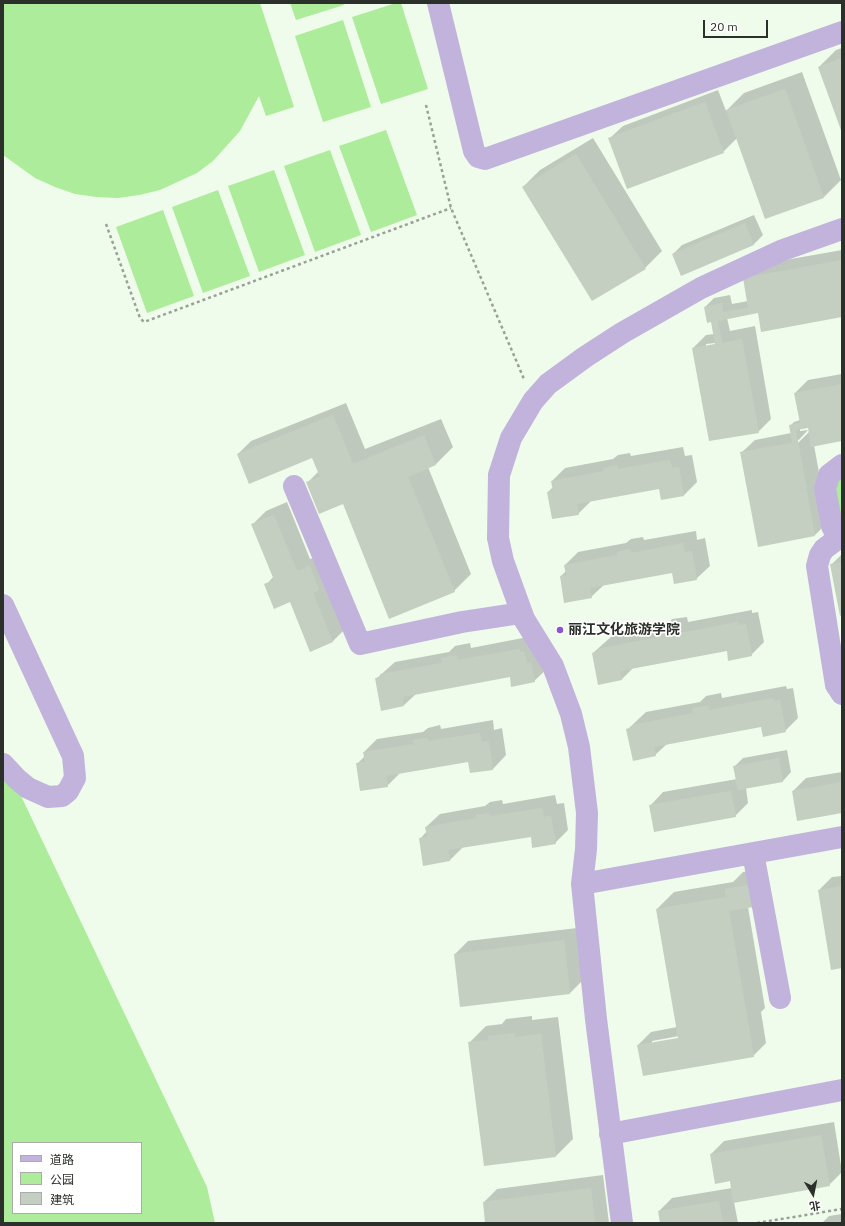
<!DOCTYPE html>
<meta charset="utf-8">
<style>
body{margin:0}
#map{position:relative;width:845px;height:1226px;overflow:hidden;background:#effbeb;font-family:"IBM Plex Sans","Noto Sans SC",sans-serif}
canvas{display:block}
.frame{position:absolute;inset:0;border:4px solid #2c302a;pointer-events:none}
.legend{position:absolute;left:12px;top:1142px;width:130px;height:72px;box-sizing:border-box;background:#fff;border:1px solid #abacaa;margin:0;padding:5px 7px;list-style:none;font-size:12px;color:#2c302a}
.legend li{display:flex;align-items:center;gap:8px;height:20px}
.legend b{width:20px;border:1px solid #abacaa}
.north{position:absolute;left:793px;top:1174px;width:40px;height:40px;-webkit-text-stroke:3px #fff;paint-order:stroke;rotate:170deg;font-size:11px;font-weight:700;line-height:16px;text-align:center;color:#2c302a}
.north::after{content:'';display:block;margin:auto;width:14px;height:18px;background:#2c302a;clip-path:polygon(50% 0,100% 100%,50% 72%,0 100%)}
.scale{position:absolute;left:703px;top:20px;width:65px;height:18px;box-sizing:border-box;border:2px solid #2c302a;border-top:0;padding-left:5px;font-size:12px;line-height:14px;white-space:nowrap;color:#2c302a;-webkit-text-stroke:3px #fff;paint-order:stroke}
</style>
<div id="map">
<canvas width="845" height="1226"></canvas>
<div class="frame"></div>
<ul class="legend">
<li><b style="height:5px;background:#c1b3db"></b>道路</li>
<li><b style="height:11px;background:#adec9a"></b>公园</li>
<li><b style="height:11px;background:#c4cfc1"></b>建筑</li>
</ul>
<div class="north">北</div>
<div class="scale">20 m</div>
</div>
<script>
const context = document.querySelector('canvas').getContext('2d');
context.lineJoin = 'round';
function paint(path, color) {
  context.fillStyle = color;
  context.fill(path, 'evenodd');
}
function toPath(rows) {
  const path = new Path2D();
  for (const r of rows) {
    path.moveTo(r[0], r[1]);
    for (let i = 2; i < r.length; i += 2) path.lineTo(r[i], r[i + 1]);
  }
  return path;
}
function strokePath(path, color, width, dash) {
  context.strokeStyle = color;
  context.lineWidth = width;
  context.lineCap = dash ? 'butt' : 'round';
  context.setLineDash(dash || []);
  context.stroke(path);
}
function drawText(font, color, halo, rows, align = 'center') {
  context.font = font + ' "IBM Plex Sans","Noto Sans SC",sans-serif';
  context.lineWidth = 3.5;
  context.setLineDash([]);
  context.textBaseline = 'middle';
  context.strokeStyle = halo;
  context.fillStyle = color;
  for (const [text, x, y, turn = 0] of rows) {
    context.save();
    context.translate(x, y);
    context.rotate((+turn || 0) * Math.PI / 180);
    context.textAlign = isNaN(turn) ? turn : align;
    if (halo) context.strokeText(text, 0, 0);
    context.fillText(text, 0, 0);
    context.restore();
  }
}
const green = toPath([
 [3,3,260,3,294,107,266,116,259,96,240,131,213,161,197,173,160,190,139,195,118,198,96,197,75,194,55,187,35,178,3,155],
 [290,3,343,3,344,5,296,20],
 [396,3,401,3,428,89,381,104,352,17],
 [343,20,371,107,323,122,295,36],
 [386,130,417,215,371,232,339,146],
 [330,150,361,235,315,252,284,166],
 [274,170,305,255,259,272,228,186],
 [218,190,250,276,203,293,172,207],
 [163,210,194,296,147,313,116,227],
 [842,470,842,532,831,483],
 [3,758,207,1187,215,1223,3,1223],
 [13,1143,141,1143,141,1213,13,1213]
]);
const shadow = toPath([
 [842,48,842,131,819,67,836,50],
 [802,72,841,180,824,197,737,138,723,152,609,139,623,126,718,90,726,111,744,93],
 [593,138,662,251,645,268,523,187,540,170],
 [754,215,763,235,754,244,681,274,673,254,682,245],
 [842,250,842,316,759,312,727,318,730,331,755,326,771,419,758,432,693,348,706,335,715,334,712,321,705,307,714,298,730,295,732,304,748,301,744,278,757,265],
 [716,343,716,345,706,346,706,344],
 [842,374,842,440,814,445,828,522,815,535,741,453,755,440,791,433,790,426,794,422,800,420,795,393,808,380],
 [809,427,813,428,795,446,794,445,808,430,800,431,800,429],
 [346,403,365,449,441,419,453,447,436,464,428,467,471,574,454,591,343,503,308,482,319,471,313,457,238,454,251,441],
 [683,447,685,456,692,455,697,482,684,495,660,488,591,501,578,514,548,492,553,487,552,481,565,468,613,459,618,455,630,453,631,456],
 [287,502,310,559,323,554,345,629,332,642,291,601,266,585,274,576,253,524,266,511],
 [696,531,697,540,705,538,710,566,696,579,672,572,605,584,591,597,561,576,566,571,565,565,578,552,626,543,631,539,643,537,644,540],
 [842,554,842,614,831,565],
 [752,610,752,613,758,612,764,642,751,655,727,650,633,668,621,680,593,653,612,636,666,626,672,619,687,617,688,622],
 [533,636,548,668,534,681,510,676,416,694,404,705,382,710,376,679,395,662,449,652,455,646,470,643,471,648],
 [786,686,787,689,793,688,798,718,785,731,762,726,667,744,655,755,628,729,646,712,700,702,706,696,721,693,722,698],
 [493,720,494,730,502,728,506,755,493,769,471,772,469,761,401,772,387,786,357,764,365,756,364,752,377,739,423,732,428,728,440,725,441,729],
 [787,750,791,772,783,781,746,788,748,803,735,816,650,806,663,792,737,779,735,766,743,758],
 [842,772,842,812,793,791,806,778],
 [555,795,557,804,564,803,568,830,555,843,531,836,463,847,450,860,420,839,427,831,426,827,440,814,485,806,490,802,502,800,503,804],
 [766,868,748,907,765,1008,761,1012,766,1043,753,1056,638,1045,651,1032,677,1027,657,909,674,892,733,882,743,872],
 [679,1036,679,1039,652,1043,652,1041],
 [842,876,842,967,819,890,832,877],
 [577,928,583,980,570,993,461,1006,455,954,468,941],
 [532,1016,532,1020,558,1017,573,1139,556,1156,469,1043,486,1026,502,1024,506,1019],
 [834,1122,842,1172,829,1185,734,1202,738,1223,661,1223,659,1211,672,1198,732,1188,730,1180,711,1154,724,1141],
 [603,1175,609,1223,486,1223,484,1202,497,1189],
 [842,1214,842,1223,822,1223,829,1216]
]);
const building = toPath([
 [842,58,842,133,818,67],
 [785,89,824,198,765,219,726,110],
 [705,102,724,153,627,189,608,138],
 [576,154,646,269,592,301,522,187],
 [745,223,754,245,681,276,672,254],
 [842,260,842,317,761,332,758,313,718,321,722,343,742,339,759,433,709,441,692,348,715,344,711,322,707,323,704,307,722,303,723,312,748,308,743,278],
 [842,384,842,441,811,447,808,428,796,430,815,536,758,547,740,452,792,443,789,425,800,423,794,393],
 [333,415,353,464,424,435,436,465,408,477,455,592,389,619,343,504,319,514,306,482,320,477,312,458,249,484,237,454],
 [670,460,672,468,679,467,684,496,661,500,659,489,577,504,579,515,552,519,547,492,553,491,551,481,604,471,603,468,617,465,618,469],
 [274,515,297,571,310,566,319,590,313,593,333,642,310,652,290,602,274,609,264,584,274,580,251,524],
 [683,543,685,552,692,551,697,580,674,584,672,573,590,588,592,598,564,603,560,576,566,575,564,565,617,555,617,552,630,549,631,553],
 [842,562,842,615,840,616,830,564],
 [739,622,739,625,746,624,752,656,728,661,727,651,620,671,622,680,598,685,592,653,598,651,597,649,659,637,658,632,674,629,675,634],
 [520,649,520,652,524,651,527,663,531,662,535,682,511,687,510,677,403,697,404,706,381,711,375,678,381,677,380,674,442,663,441,658,457,655,458,660],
 [773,698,774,701,780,700,786,732,763,737,761,727,654,747,656,756,633,761,626,729,632,727,632,725,693,713,692,708,708,706,709,710],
 [480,733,482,742,489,741,493,770,470,773,468,762,386,776,388,787,360,791,356,763,365,762,363,752,414,744,413,740,427,738,428,741],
 [779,758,783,782,738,790,733,766],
 [842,782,842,813,797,821,792,791],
 [731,791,736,817,654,832,649,805],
 [542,808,544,817,551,816,556,844,532,848,531,837,448,850,450,861,423,866,419,838,427,837,425,827,476,818,476,815,489,813,490,816],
 [749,885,753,907,729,911,754,1057,643,1076,637,1045,678,1038,656,909,726,897,725,889],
 [842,886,842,968,831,970,818,890],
 [564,940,570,994,460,1007,454,954],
 [515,1033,515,1037,541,1034,556,1157,484,1166,468,1042,488,1040,488,1036],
 [821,1135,830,1186,733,1203,730,1181,715,1184,710,1154],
 [591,1188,595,1223,485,1223,483,1202],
 [719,1201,723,1223,660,1223,658,1211]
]);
const path = toPath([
 [426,105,451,208,524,379],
 [106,224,140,318,144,322,451,208],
 [757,1223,842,1209]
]);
const minor = toPath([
 [438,3,474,151,478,157,485,159,842,32],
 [842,465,829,475,825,489,832,526,836,534,842,538],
 [294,486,360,644,462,622,521,613],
 [840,537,824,549,820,555,817,566,836,685,842,694],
 [3,605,73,756,75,778,68,791,62,796,48,797,28,788,17,779,3,764],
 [753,853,780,998],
 [582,884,842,837],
 [610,1134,842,1090],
 [622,1223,596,1019,582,884,586,849,587,813,579,747,571,714,553,666,524,619,503,561,498,538,499,475,511,438,533,401,548,384,585,357,622,333,701,288,783,250,842,229]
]);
const markers = [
 [560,630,4,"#8954cc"]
];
const poiNames = [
 ["丽江文化旅游学院",568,630]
];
paint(green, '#adec9a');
paint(shadow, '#0003');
paint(building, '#c4cfc1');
strokePath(path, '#98a195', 2.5, [3, 3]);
strokePath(minor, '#c1b3db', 22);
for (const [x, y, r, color] of markers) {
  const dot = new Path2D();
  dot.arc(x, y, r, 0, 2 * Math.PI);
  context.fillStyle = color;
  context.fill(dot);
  strokePath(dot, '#fff', 1.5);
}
drawText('bold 14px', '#2c302a', '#fff', poiNames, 'left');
</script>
